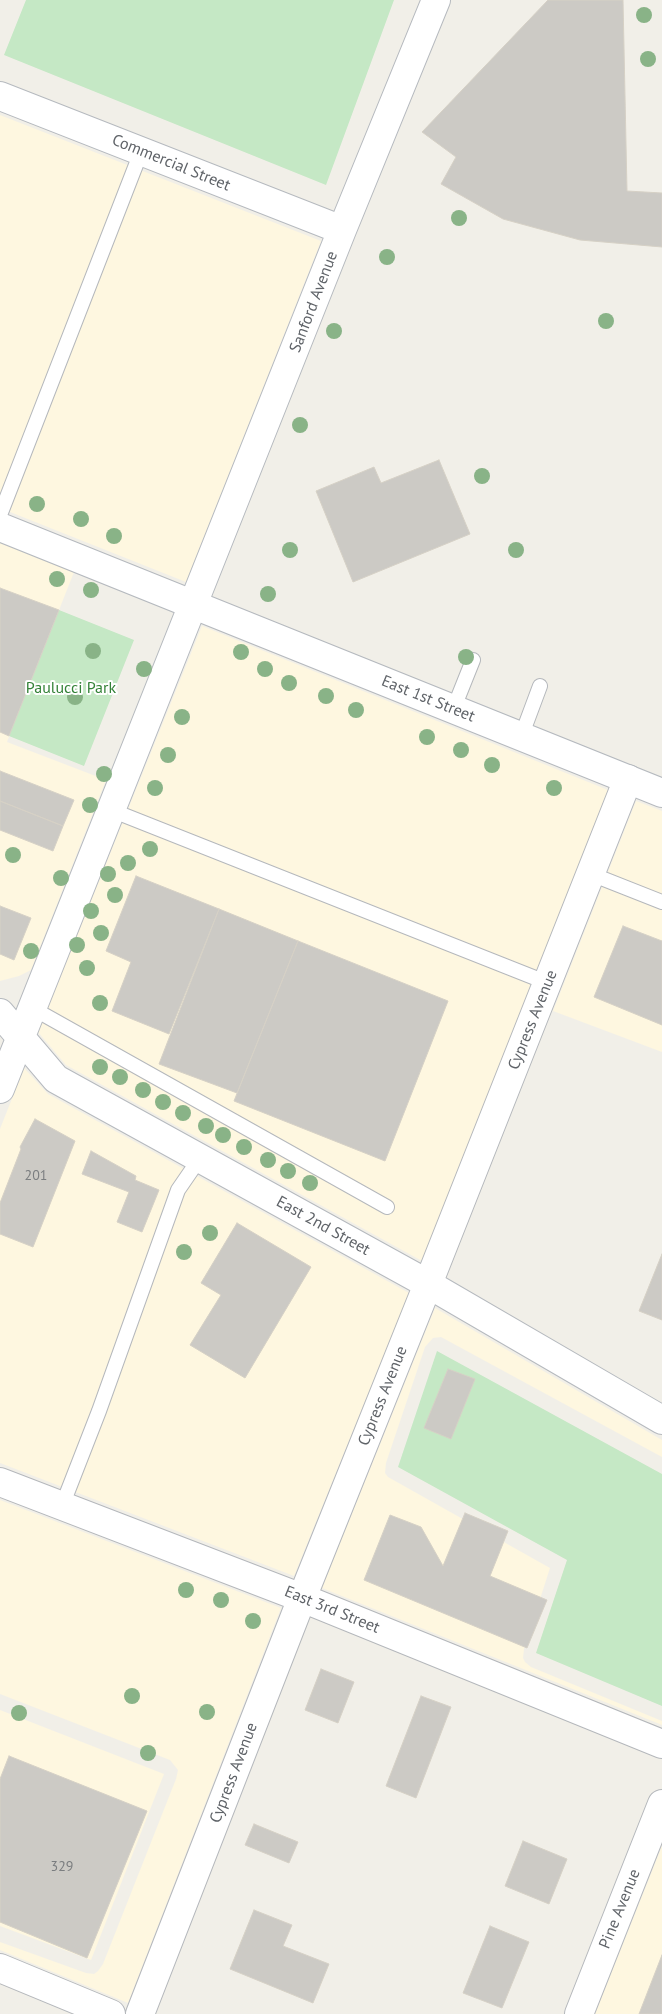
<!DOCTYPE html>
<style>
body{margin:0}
canvas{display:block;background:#f1efe8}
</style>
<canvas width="662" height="2014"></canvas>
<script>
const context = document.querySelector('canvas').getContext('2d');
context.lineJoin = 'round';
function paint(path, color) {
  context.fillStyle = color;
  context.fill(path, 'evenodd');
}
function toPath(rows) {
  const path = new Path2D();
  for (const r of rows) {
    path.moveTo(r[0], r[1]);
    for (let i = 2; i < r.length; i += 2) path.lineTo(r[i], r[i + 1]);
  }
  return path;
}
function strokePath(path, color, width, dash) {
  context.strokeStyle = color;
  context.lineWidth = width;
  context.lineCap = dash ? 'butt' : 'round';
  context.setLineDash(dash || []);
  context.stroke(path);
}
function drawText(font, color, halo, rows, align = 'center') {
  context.font = font + ' "PT Sans",sans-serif';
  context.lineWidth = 4;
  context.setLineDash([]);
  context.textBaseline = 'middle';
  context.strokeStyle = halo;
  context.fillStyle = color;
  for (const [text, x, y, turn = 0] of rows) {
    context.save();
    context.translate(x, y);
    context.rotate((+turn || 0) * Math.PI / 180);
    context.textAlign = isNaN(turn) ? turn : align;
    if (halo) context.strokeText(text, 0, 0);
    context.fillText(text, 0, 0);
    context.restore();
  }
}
const commercial = toPath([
 [0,115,321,241,186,582,0,508],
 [0,542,74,572,7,742,106,780,31,970,19,976,0,981],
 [202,626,608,790,422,1261,66,1065,38,1032],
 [636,801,662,811,662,1052,553,1011],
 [24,1068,48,1094,409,1293,294,1576,0,1463,0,1129],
 [435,1308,662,1440,662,1457,441,1337,433,1338,425,1347,386,1463,385,1473,388,1477,550,1568,524,1649,523,1658,525,1662,531,1667,662,1721,662,1725,322,1588],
 [0,1500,281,1608,128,2003,0,1950,0,1942,86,1973,94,1974,98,1971,103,1964,176,1779,178,1770,170,1760,0,1694],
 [0,1710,164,1774,91,1960,0,1926],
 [662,1846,662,2014,595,2014]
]);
const green = toPath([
 [26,0,394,0,326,185,4,55],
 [59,610,134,640,84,766,9,736],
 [437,1351,662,1474,662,1706,536,1653,567,1560,398,1467]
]);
const building = toPath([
 [548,0,623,0,627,191,662,193,662,247,580,240,503,219,441,184,456,157,422,132,548,0],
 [439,460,470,534,353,582,316,491,374,467,381,483,439,460],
 [0,588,59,610,9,736,0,732,0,588],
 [0,771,74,800,63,826,0,801,0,771],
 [0,801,63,826,53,851,0,830,0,801],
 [136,876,219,909,169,1034,112,1011,131,962,106,951,136,876],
 [0,906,31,918,14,960,0,954,0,906],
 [219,909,298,941,237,1093,159,1064,219,909],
 [623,926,662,941,662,1025,594,997,623,926],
 [298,941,448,1001,385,1161,234,1101,298,941],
 [35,1119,75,1141,33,1247,0,1234,0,1203,21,1149,20,1147,35,1119],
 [91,1151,136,1176,135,1180,159,1190,142,1232,117,1222,129,1192,82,1174,91,1151],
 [237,1223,311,1267,245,1378,190,1345,221,1295,201,1283,237,1223],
 [662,1254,662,1320,639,1311,662,1254],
 [448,1369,475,1379,451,1439,424,1428,448,1369],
 [465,1513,508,1531,490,1576,547,1600,527,1648,364,1580,390,1515,421,1527,443,1566,465,1513],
 [321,1669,354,1682,338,1723,305,1710,321,1669],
 [421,1696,451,1707,416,1798,386,1786,421,1696],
 [9,1756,147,1811,87,1958,0,1922,0,1779,9,1756],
 [254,1824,298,1842,289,1863,245,1845,254,1824],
 [523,1841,567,1859,549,1904,505,1886,523,1841],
 [254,1910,292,1925,283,1946,329,1964,313,2003,230,1969,254,1910],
 [490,1926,529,1942,502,2008,463,1993,490,1926],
 [662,1955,662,2014,639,2014,662,1955]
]);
const lane = toPath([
 [0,515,141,152],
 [453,710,473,660],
 [521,737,540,686],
 [111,810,548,983],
 [591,874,662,902],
 [32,1008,387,1207],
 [62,1506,99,1411,178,1190,200,1158]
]);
const street = toPath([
 [0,1482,302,1598,662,1744],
 [0,1968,111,2014],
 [140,2014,302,1598,428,1284,628,779],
 [579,2014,662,1804]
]);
const secondary = toPath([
 [0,96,342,230],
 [0,527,662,793],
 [0,1013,56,1079,428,1284,662,1420],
 [0,1089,342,230,436,0]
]);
const trees = [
 [644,15],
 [648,59],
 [459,218],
 [387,257],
 [606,321],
 [334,331],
 [300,425],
 [482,476],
 [37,504],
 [81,519],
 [114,536],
 [290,550],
 [516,550],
 [57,579],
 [91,590],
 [268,594],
 [93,651],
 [241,652],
 [466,657],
 [144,669],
 [265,669],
 [289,683],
 [326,696],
 [75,697],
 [356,710],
 [182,717],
 [427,737],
 [461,750],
 [168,755],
 [492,765],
 [104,774],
 [155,788],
 [554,788],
 [90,805],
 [150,849],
 [13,855],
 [128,863],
 [108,874],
 [61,878],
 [115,895],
 [91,911],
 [101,933],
 [77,945],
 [31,951],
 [87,968],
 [100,1003],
 [100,1067],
 [120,1077],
 [143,1090],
 [163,1102],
 [183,1113],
 [206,1126],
 [223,1135],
 [244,1147],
 [268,1160],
 [288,1171],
 [310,1183],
 [210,1233],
 [184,1252],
 [186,1590],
 [221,1600],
 [253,1621],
 [132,1696],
 [207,1712],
 [19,1713],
 [148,1753]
];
const numberNames = [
 ["201",36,1176],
 ["329",62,1867]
];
const streetNames = [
 ["Commercial Street",171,163,22],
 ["Sanford Avenue",314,302,-69],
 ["East 1st Street",428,699,22],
 ["Cypress Avenue",533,1020,-68],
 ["East 2nd Street",323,1226,29],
 ["Cypress Avenue",383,1396,-68],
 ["East 3rd Street",332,1610,22],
 ["Cypress Avenue",234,1773,-69],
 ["Pine Avenue",620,1909,-68]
];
const parkNames = [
 ["Paulucci Park",71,688]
];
paint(commercial, '#fef7e0');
paint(green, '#c5e8c5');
paint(building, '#cccac5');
strokePath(building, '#d6d1c6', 1);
strokePath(lane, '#b5b8bc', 16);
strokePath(street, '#b5b8bc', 30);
strokePath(secondary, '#b6babf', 30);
strokePath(lane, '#fff', 14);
strokePath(street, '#fff', 28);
strokePath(secondary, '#fff', 28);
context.fillStyle = '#89b387';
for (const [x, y] of trees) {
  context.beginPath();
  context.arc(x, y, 8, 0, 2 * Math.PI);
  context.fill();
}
drawText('14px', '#7a7d7f', null, numberNames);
drawText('16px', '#5f6368', '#fff', streetNames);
drawText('16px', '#348238', '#fff', parkNames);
</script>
